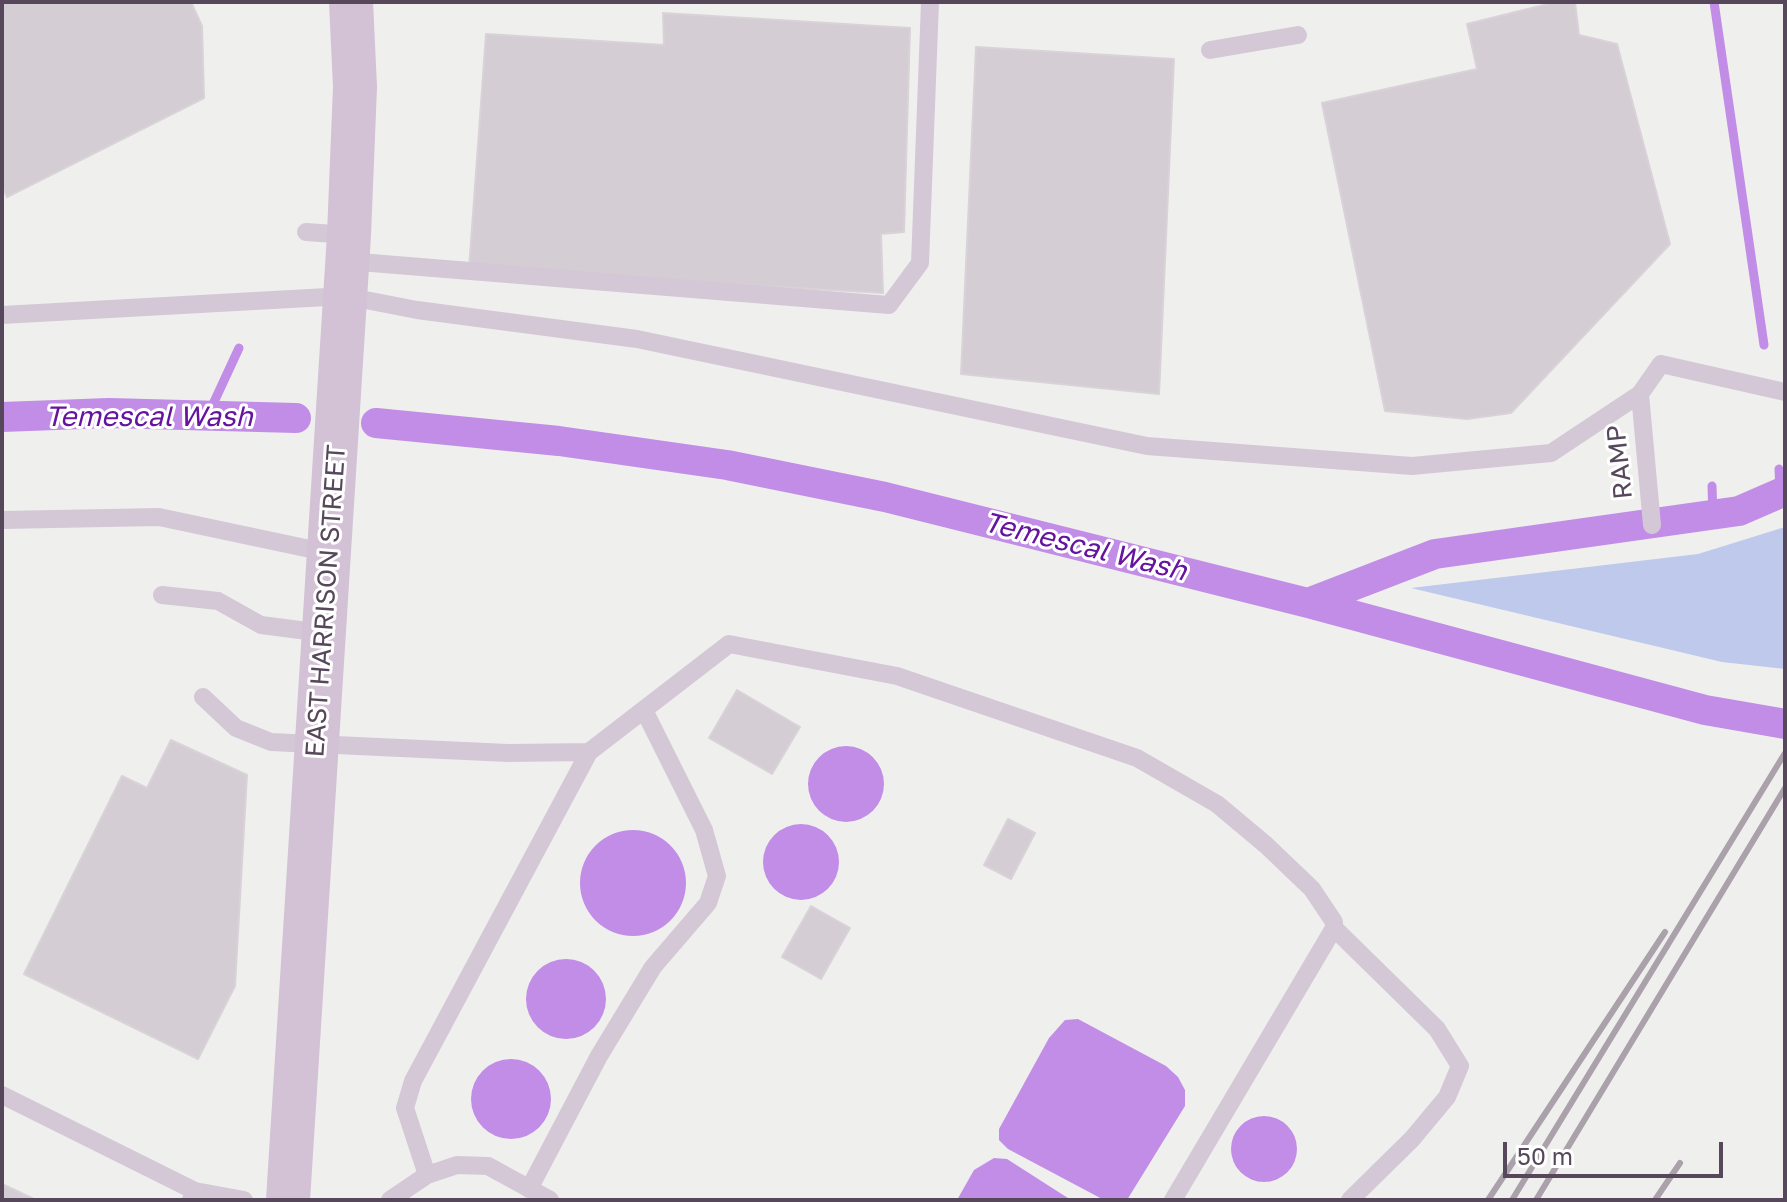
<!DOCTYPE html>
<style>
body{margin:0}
#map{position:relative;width:1787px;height:1202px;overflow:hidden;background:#eff0ed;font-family:"Golos Text",sans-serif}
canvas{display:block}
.frame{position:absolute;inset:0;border:4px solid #57475a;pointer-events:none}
.scale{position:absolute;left:1503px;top:1142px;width:220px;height:36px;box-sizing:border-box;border:4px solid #57475a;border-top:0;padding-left:10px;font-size:24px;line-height:28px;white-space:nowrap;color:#57475a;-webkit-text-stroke:6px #fff;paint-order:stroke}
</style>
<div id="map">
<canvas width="1787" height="1202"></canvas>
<div class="frame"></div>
<div class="scale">50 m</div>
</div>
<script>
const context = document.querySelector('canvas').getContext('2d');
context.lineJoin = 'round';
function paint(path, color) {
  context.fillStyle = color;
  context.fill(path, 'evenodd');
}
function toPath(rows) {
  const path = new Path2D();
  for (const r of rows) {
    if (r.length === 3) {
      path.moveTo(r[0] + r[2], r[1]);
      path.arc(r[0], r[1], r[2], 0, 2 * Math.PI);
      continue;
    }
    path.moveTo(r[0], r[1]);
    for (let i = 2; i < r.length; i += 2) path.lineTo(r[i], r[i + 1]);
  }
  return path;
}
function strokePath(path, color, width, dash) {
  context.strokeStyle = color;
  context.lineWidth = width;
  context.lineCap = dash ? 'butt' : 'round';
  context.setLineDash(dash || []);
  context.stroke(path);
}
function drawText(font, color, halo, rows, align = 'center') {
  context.font = font + ' "Golos Text",sans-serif';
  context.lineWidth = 6;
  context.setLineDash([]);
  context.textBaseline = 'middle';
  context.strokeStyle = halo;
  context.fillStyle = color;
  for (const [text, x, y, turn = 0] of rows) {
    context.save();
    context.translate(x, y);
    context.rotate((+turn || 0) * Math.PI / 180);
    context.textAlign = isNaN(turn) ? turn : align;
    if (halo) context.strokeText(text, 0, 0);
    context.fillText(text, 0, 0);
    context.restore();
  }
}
const green = toPath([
 [1785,527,1785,669,1722,662,1411,588,1698,554]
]);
const water = toPath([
 [846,784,38],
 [801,862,38],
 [633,883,53],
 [566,999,40],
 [1078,1019,1166,1066,1178,1077,1185,1090,1185,1106,1127,1200,1104,1200,1008,1149,999,1140,999,1129,1049,1038,1065,1020],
 [511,1099,40],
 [1264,1149,33],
 [994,1158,1007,1159,1071,1200,957,1200,974,1170]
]);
const stream = toPath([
 [1714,2,1764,345],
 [208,415,239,348],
 [1779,469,1780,493],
 [1712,486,1713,516]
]);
const canal = toPath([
 [2,417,109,413,296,418],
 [376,423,559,441,727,465,885,497,1308,603,1705,710,1785,724],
 [1308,603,1435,554,1739,511,1785,491]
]);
const building = toPath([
 [2,2,191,2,202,26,204,98,7,197,2,186,2,2],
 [1556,2,1575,2,1579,35,1617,44,1670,244,1511,413,1467,419,1385,411,1322,103,1477,69,1467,24,1556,2],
 [663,13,910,28,904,232,881,234,883,293,469,269,486,34,664,45,663,13],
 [976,47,1174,59,1159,394,961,374,976,47],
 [737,690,800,727,772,774,709,738,737,690],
 [171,740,247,775,235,986,198,1059,24,974,122,776,147,788,171,740],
 [1008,819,1035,833,1011,879,984,865,1008,819],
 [811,906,850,928,821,979,782,957,811,906],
 [2,1184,36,1200,2,1200,2,1184]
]);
const lane = toPath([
 [1210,50,1298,35],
 [306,232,349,235],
 [347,261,889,305,920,263,930,2],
 [2,315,345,296,417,310,637,339,1147,446,1412,466,1551,453,1640,394,1661,364,1785,392],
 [1640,394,1652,525],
 [2,520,159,517,329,553],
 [162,595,218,601,261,625,323,633],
 [203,697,236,728,271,742,508,753,589,752,729,644,897,676,1137,758,1217,804,1266,845,1312,889,1334,922,1334,928,1173,1200],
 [1334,928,1437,1029,1460,1066,1447,1097,1412,1139,1350,1200],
 [2,1095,195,1191],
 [427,1175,405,1108,413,1081,589,752],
 [529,1189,599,1056,653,967,708,903,717,876,704,830,644,710],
 [191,1200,195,1191,244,1200],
 [390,1200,427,1175,457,1165,488,1166,550,1200]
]);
const secondary = toPath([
 [288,1200,349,235,355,87,351,2]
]);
const rail = toPath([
 [1488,1200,1665,932],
 [1512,1200,1785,753],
 [1536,1200,1785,788],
 [1655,1200,1680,1163]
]);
const streetNames = [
 ["RAMP",1620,462,-96],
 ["EAST HARRISON STREET",326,601,-86]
];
const waterNames = [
 ["Temescal Wash",149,417],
 ["Temescal Wash",1085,547,14]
];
paint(green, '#bec9ec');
paint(water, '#c18de6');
strokePath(stream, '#c18de6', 9);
strokePath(canal, '#c18de6', 30);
paint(building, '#d4cdd4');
strokePath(building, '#d9d2d8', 2);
strokePath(lane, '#d4c8d7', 18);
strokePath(secondary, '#d3c1d5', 44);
strokePath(rail, '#aaa1aa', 6);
drawText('26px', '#57475a', '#fff', streetNames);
drawText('italic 28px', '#65149f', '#fff', waterNames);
</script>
